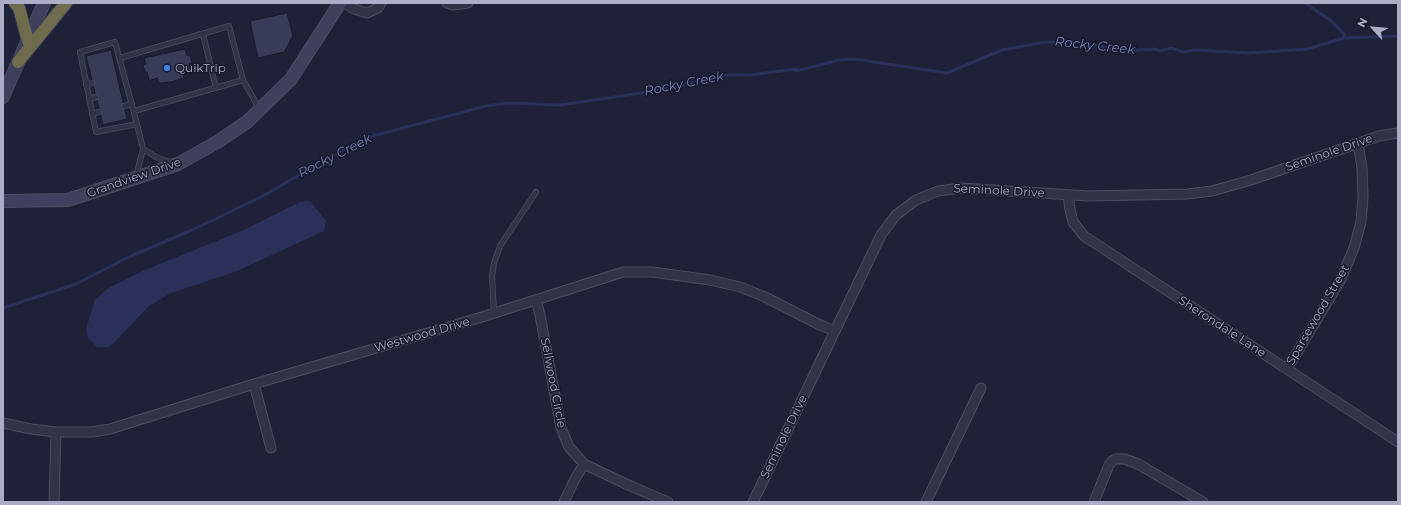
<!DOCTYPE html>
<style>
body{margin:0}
#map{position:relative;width:1401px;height:505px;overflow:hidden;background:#1e2138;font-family:Montserrat,sans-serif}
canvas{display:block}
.frame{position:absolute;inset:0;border:4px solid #abadc6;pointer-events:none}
.north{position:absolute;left:1353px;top:8px;width:40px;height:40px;-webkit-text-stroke:3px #17192d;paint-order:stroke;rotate:297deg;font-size:11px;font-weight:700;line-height:16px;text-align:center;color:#abadc6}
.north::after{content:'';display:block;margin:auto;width:14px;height:18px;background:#abadc6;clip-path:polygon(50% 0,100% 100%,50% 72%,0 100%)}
</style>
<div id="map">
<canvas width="1401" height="505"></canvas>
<div class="frame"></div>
<div class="north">N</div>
</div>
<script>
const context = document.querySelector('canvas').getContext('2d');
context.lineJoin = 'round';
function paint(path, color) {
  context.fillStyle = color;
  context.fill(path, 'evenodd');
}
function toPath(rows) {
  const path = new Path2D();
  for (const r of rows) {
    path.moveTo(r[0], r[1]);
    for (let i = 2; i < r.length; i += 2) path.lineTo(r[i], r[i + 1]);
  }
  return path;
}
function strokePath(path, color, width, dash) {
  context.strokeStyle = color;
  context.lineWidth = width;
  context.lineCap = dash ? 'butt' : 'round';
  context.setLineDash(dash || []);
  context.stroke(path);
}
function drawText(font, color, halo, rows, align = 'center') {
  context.font = font + ' Montserrat,sans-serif';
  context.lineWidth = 3;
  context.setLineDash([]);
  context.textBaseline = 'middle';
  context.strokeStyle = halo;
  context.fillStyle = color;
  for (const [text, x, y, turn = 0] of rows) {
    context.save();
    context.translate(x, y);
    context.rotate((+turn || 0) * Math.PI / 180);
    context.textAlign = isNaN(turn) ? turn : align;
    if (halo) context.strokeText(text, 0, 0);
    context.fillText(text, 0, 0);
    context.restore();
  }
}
const water = toPath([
 [310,201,326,221,324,231,237,271,171,293,149,306,110,347,97,347,88,338,86,329,95,300,107,289,145,270,246,229,300,202]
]);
const stream = toPath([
 [1305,3,1330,20,1344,34,1344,38],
 [3,308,76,284,131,256,190,231,261,197,339,152,373,136,486,106,509,103,560,105,655,91,726,75,749,75,796,69,796,71,839,60,854,59,947,73,1002,50,1046,42,1079,42,1123,51,1154,49,1160,51,1171,48,1184,52,1194,50,1249,53,1307,49,1344,38,1398,36]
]);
const building = toPath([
 [287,13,293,36,284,52,258,58,250,21,287,13],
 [185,49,187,56,190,55,192,63,189,64,192,72,183,74,184,78,171,82,160,83,157,78,149,81,147,72,145,72,143,65,146,64,144,58,185,49],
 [111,50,127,119,103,125,86,56,111,50]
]);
const lane = toPath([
 [203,34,216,88],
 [120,58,229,26,243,80,259,108],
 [86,85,92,83],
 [89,99,96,97],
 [124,106,132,104],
 [134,111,243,80],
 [92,114,99,112],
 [143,149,158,158,174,163],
 [136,176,143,149,137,124,115,42,80,52,96,132,137,124],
 [494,313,492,276,494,263,500,246,536,192]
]);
const street = toPath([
 [345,3,354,9,367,13,378,8,381,3],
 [447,3,453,5,468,3],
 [1068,195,1070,209,1073,222,1084,236,1398,442],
 [536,300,540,315,561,428,569,447,584,464,626,484,668,502],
 [1287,369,1340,281,1354,248,1361,222,1363,197,1362,168,1358,143],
 [254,384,271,448],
 [3,423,31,429,56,432,92,432,110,429,254,384,482,317,623,272,652,272,710,280,740,287,765,297,820,325,835,331],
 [54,502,56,432],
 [564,502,575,479,584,464],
 [753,502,881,235,896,215,916,200,938,191,961,188,1088,196,1187,194,1212,191,1251,180,1379,136,1398,133],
 [926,502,981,388],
 [1094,502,1109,465,1112,461,1116,459,1125,459,1138,464,1203,502]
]);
const secondary = toPath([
 [3,97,44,3],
 [3,201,68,200,178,164,219,141,248,121,291,79,340,3]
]);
const highway = toPath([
 [15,3,19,8,28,41],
 [18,62,66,3]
]);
const markers = [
 [167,68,4,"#3f7fe0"]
];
const poiNames = [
 ["QuikTrip",175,68]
];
const streetNames = [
 ["Seminole Drive",1329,153,-19],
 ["Grandview Drive",134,178,-19],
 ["Seminole Drive",999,191,3],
 ["Sparsewood Street",1318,315,-60],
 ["Sherondale Lane",1222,327,33],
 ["Westwood Drive",422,335,-16],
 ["Sellwood Circle",553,383,79],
 ["Seminole Drive",784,437,-64]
];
const waterNames = [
 ["Rocky Creek",1095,46,6],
 ["Rocky Creek",684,84,-11],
 ["Rocky Creek",335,156,-27]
];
paint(water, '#2b305a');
strokePath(stream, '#2b305a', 3);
paint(building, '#393c58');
strokePath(building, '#191b2f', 1);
strokePath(lane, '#4c4e64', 6);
strokePath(street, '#4c4e64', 11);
strokePath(secondary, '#4c4e64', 14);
strokePath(highway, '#393b50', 14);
strokePath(lane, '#313448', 4.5);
strokePath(street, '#313448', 9);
strokePath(secondary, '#3f415c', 12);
strokePath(highway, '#6f6c4e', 12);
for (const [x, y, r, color] of markers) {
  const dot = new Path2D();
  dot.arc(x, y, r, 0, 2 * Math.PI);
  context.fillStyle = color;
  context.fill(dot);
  strokePath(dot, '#17192d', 1.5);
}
drawText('12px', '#abadc6', '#17192d', poiNames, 'left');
drawText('12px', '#abadc6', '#17192d', streetNames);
drawText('italic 13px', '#7980b5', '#17192d', waterNames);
</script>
